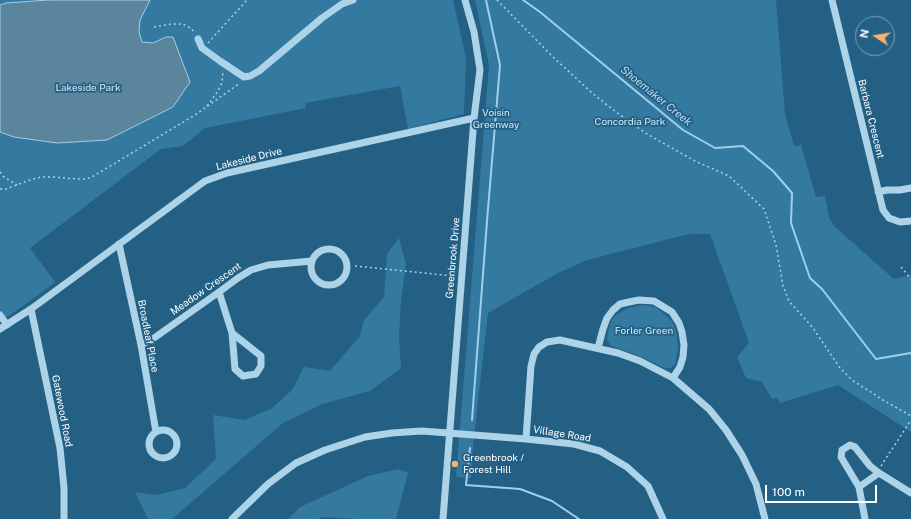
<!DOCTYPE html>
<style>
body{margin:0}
#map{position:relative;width:911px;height:519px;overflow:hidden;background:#236084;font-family:"Public Sans",sans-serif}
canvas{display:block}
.north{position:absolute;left:855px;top:16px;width:40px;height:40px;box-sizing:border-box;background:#236084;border:1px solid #7ba0b5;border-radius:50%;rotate:282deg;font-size:11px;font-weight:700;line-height:16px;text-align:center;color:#fff}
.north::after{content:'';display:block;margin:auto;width:14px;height:18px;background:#f3b46f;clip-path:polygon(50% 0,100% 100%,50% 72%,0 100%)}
.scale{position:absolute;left:765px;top:485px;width:112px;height:18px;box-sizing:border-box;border:2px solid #fff;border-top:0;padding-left:5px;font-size:12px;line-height:14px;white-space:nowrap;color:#fff;-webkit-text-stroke:3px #236084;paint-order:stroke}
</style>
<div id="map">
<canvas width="911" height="519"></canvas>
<div class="north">N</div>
<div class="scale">100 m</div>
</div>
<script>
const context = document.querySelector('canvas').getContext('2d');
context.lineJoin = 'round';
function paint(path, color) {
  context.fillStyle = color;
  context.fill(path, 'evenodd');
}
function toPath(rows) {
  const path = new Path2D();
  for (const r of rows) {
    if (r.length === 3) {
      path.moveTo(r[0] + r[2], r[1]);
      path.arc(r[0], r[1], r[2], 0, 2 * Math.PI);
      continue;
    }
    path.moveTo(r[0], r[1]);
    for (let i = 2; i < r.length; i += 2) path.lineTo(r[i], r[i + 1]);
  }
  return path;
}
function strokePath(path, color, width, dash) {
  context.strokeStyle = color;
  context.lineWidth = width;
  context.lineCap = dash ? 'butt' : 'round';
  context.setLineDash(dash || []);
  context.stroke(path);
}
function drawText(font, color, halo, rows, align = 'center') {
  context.font = font + ' "Public Sans",sans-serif';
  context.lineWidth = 3.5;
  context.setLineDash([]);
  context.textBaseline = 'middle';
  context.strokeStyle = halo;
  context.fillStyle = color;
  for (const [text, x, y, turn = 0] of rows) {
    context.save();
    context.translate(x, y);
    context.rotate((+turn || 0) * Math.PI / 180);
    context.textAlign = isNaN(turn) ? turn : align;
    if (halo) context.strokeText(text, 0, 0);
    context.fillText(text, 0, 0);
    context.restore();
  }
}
const green = toPath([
 [0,0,453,0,466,58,464,114,408,129,400,86,305,103,306,108,205,128,183,146,161,149,30,248,55,282,30,301,0,322],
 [475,0,776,0,785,114,794,146,801,145,816,197,825,196,829,218,835,227,894,279,911,275,911,432,838,385,780,403,777,398,772,399,762,382,746,378,737,357,749,343,710,234,689,234,587,260,558,273,488,313,473,446,471,478,456,477,489,65],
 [399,238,406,264,401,301,399,337,401,368,370,391,322,404,283,423,172,519,148,519,135,492,156,495,185,488,216,459,213,415,244,420,271,409,293,389,304,367,330,371,360,336,364,320,384,297,387,254],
 [643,305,655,307,668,317,673,323,676,331,678,348,675,365,670,368,665,368,632,353,611,346,607,340,609,328,612,319,616,315,628,308],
 [398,469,408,473,396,519,356,519,322,517,318,519,288,519,300,507,368,476]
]);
const water = toPath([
 [48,0,150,0,140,20,139,32,142,42,153,43,166,37,173,37,190,82,173,107,107,140,57,143,14,137,0,132,0,5,6,3,48,0]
]);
const stream = toPath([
 [523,0,540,12,683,130,715,148,743,146,773,171,792,193,791,223,810,278,822,289,876,359,911,353],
 [472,420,487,221,500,65,486,0],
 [470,448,466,485,520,489,552,501,579,519]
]);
const path = toPath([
 [497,0,553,57,592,93,616,112,647,134,695,161,729,176,764,209,776,245,783,286,789,301,813,328,840,368,852,380,883,400,911,416],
 [154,27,171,24,183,24,192,29,194,33],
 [208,43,247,0],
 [207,106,216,94,222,83,223,71],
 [0,172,4,177,17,185],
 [0,189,6,189,30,180,41,177,52,177,78,179,86,179,92,177,195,115,240,83],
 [355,266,453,276],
 [901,267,911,279],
 [881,466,911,420]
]);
const minor = toPath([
 [832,0,883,210,889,218,900,222,911,221],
 [198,39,202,48,220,61,244,77,250,76,259,71,322,18,342,4,353,0],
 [878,192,887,190,900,190,911,188],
 [119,244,141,345,156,432],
 [329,267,18],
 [219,292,232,333,235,369,243,376,256,374,261,366,261,356,232,333],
 [31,309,60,448,64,488,64,519],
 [0,315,7,325],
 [0,329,31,309,205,181,227,173,474,118],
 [141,345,154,338,219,292,238,278,251,270,268,265,312,261],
 [598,348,603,329,607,318,613,310,620,304,629,302,639,300,654,301,672,312,679,323,682,332,684,345,683,357,680,367,673,378],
 [163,444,14],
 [526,439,531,366,534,354,539,347,547,342,560,340,618,353,640,361,673,378,709,409,726,430,742,455,756,484,765,519],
 [859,487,879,473],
 [232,519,268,484,296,463,325,450,365,437,392,433,422,431,526,439,574,444,600,451,627,467,648,486,663,519],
 [443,519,474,118,480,70,474,32,465,0],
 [865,519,859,487,841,457,842,450,850,445,855,447,870,466,879,473,911,493]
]);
const markers = [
 [455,464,4,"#f3b46f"]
];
const parkNames = [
 ["Lakeside Park",88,88],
 ["Voisin",496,113],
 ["Greenway",496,125],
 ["Concordia Park",630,122],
 ["Forler Green",644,331]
];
const streetNames = [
 ["Barbara Crescent",871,119,76],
 ["Lakeside Drive",249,159,-14],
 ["Greenbrook Drive",453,258,-85],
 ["Meadow Crescent",206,289,-35],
 ["Broadleaf Place",148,336,79],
 ["Gatewood Road",62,411,79],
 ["Village Road",562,434,9]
];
const poiNames = [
 ["Greenbrook /",463,458],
 ["Forest Hill",463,470]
];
const waterNames = [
 ["Shoemaker Creek",656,96,39]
];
paint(green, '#3479a0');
paint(water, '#5a859d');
strokePath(water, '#a0d0e9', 1);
strokePath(stream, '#a0d0e9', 2);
strokePath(path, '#acd3e8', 1.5, [2, 3]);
strokePath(minor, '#acd3e8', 7);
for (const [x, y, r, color] of markers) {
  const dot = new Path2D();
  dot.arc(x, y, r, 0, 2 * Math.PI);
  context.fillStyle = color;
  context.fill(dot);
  strokePath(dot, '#236084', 1.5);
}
drawText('10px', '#d0e9f6', '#236084', parkNames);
drawText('10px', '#fff', '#236084', streetNames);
drawText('10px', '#fff', '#236084', poiNames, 'left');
drawText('italic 11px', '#b8dcf0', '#236084', waterNames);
</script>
